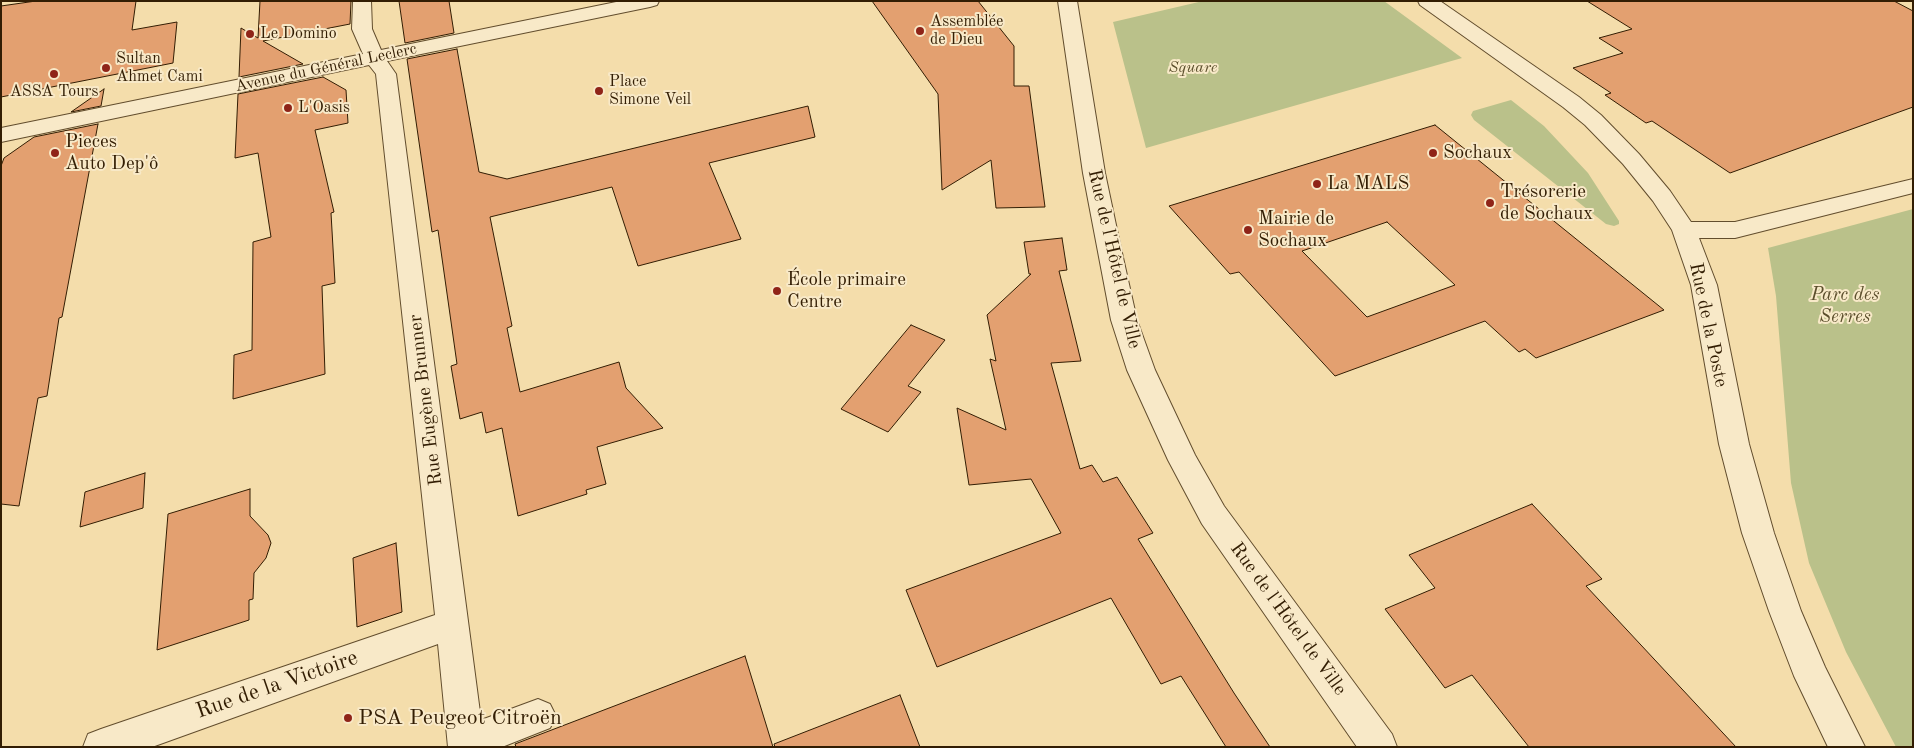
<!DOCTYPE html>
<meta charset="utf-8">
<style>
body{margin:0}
#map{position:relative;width:1914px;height:748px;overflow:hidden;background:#f4ddab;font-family:"Old Standard TT",serif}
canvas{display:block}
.frame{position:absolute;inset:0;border:2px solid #321d03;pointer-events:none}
</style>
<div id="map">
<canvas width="1914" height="748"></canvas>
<div class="frame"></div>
</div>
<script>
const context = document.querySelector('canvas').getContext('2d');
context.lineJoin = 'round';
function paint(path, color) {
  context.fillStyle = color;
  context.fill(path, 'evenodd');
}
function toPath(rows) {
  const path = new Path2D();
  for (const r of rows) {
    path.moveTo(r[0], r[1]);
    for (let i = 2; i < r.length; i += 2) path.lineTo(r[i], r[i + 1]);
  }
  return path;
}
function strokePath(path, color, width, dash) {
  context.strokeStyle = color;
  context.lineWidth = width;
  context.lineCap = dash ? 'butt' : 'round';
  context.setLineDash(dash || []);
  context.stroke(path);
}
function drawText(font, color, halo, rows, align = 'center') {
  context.font = font + ' "Old Standard TT",serif';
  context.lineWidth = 4;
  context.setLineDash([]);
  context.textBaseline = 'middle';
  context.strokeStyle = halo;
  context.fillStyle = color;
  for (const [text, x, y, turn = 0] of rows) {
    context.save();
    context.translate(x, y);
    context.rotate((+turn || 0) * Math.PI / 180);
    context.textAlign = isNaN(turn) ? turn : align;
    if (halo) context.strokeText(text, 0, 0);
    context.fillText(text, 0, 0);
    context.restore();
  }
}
const green = toPath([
 [1203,1,1384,1,1462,58,1146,148,1113,22],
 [1511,100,1544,126,1588,173,1619,221,1619,224,1614,226,1606,224,1474,120,1471,115,1473,111],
 [1913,209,1913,747,1896,747,1846,652,1809,563,1791,483,1776,296,1768,248]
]);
const building = toPath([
 [36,1,136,1,132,30,177,22,173,63,1,97,1,6,36,1],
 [260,1,351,1,350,24,263,41,303,64,239,77,241,28,258,38,260,1],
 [399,1,449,1,454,33,405,43,399,1],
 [872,1,978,1,1014,46,1014,86,1029,86,1045,207,996,208,991,160,942,190,938,94,872,1],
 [1587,1,1894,1,1913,11,1913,107,1730,173,1652,121,1646,123,1605,95,1611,93,1573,68,1623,53,1599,38,1632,29,1587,1],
 [457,49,479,172,507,179,808,106,815,137,709,163,741,239,638,266,612,187,490,217,512,326,507,328,520,392,619,362,626,388,663,428,597,447,606,484,586,490,587,494,518,516,502,428,486,433,482,412,460,419,451,366,457,364,438,230,432,232,407,59,457,49],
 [323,77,346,90,348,123,315,130,334,212,331,213,335,283,322,286,325,374,233,399,234,355,252,350,253,242,271,237,258,153,235,158,238,94,323,77],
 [104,89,101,106,71,112,104,89],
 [98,124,62,317,59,318,47,396,38,398,19,506,1,504,1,166,4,158,34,137,98,124],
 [1435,125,1664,310,1536,358,1525,349,1519,352,1485,321,1335,376,1239,272,1230,274,1169,206,1435,125],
 [1387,222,1455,285,1367,317,1302,251,1387,222],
 [1062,238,1067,270,1059,271,1081,361,1051,363,1080,469,1092,465,1103,482,1117,477,1153,533,1138,539,1234,693,1270,747,1226,747,1181,676,1161,684,1111,598,937,667,906,590,1061,533,1031,479,969,485,957,408,1006,430,990,359,996,361,987,315,1031,274,1029,274,1024,242,1062,238],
 [911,325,945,340,908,386,921,392,888,432,841,409,911,325],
 [145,473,143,508,80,527,85,492,145,473],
 [250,489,250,516,268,535,271,543,266,558,254,573,253,599,249,600,249,620,157,650,168,514,250,489],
 [1532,504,1602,579,1586,586,1736,747,1529,747,1472,675,1445,688,1385,609,1435,588,1409,555,1532,504],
 [396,543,402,612,357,627,353,558,396,543],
 [745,656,773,747,516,747,515,744,745,656],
 [900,695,920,747,775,747,774,744,900,695]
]);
const street = toPath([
 [353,1,371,1,372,29,381,50,621,1,659,1,657,5,650,7,387,61,396,74,481,720,538,699,550,704,556,716,550,728,502,747,448,747,438,644,152,747,83,747,88,734,101,729,435,615,376,74,369,65,1,142,1,128,363,54,352,29,353,1],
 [1058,1,1077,1,1105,173,1120,244,1137,320,1155,370,1195,455,1224,506,1392,734,1397,747,1357,747,1202,524,1168,460,1127,370,1111,320,1083,173,1058,1],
 [1418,1,1440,1,1579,97,1601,115,1639,154,1670,191,1691,222,1735,222,1913,179,1913,193,1735,238,1699,238,1717,285,1749,444,1774,533,1801,611,1825,667,1865,747,1828,747,1794,676,1769,611,1742,533,1719,444,1691,285,1672,230,1653,201,1623,164,1585,125,1563,107,1420,5,1418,1]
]);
const markers = [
 [920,31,5,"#8f2418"],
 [250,34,5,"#8f2418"],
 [106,68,5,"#8f2418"],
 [54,74,5,"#8f2418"],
 [599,91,5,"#8f2418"],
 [288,108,5,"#8f2418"],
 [55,153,5,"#8f2418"],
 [1433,153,5,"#8f2418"],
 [1317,184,5,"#8f2418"],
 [1490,203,5,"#8f2418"],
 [1248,230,5,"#8f2418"],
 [777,291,5,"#8f2418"],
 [348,718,5,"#8f2418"]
];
const farPoinames = [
 ["Assemblée",930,22],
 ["de Dieu",930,40],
 ["Le Domino",260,34],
 ["Sultan",116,59],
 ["Ahmet Cami",116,77],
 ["Place",609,82],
 ["Simone Veil",609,100],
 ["ASSA Tours",54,92,"center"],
 ["L'Oasis",298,108]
];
const farStreetnames = [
 ["Avenue du Général Leclerc",326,68,-12]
];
const farParknames = [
 ["Square",1193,68]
];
const poiNames = [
 ["Pieces",65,142],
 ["Auto Dep'ô",65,164],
 ["Sochaux",1443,153],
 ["La MALS",1327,184],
 ["Trésorerie",1500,192],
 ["de Sochaux",1500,214],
 ["Mairie de",1258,219],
 ["Sochaux",1258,241],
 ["École primaire",787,280],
 ["Centre",787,302]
];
const streetNames = [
 ["Rue de l'Hôtel de Ville",1114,259,77],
 ["Rue de la Poste",1708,325,78],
 ["Rue Eugène Brunner",426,400,-97],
 ["Rue de l'Hôtel de Ville",1288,619,54]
];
const parkNames = [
 ["Parc des",1845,295],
 ["Serres",1845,317]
];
const nearStreetnames = [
 ["Rue de la Victoire",277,685,-19]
];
const nearPoinames = [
 ["PSA Peugeot Citroën",358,718]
];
paint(green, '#bac18a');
paint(building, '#e3a070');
strokePath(building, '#321d03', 1);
strokePath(street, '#624d2d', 2);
paint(street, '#f8e9c8');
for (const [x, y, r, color] of markers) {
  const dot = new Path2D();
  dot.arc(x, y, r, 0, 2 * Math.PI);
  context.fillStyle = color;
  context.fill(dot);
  strokePath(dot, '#f8e9c8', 2);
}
drawText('16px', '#321d03', '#f8e9c8', farPoinames, 'left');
drawText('16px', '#321d03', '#f8e9c8', farStreetnames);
drawText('italic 16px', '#5b4e2c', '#f8e9c8', farParknames);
drawText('19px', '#321d03', '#f8e9c8', poiNames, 'left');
drawText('19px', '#321d03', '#f8e9c8', streetNames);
drawText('italic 19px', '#5b4e2c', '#f8e9c8', parkNames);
drawText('22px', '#321d03', '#f8e9c8', nearStreetnames);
drawText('22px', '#321d03', '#f8e9c8', nearPoinames, 'left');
</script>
